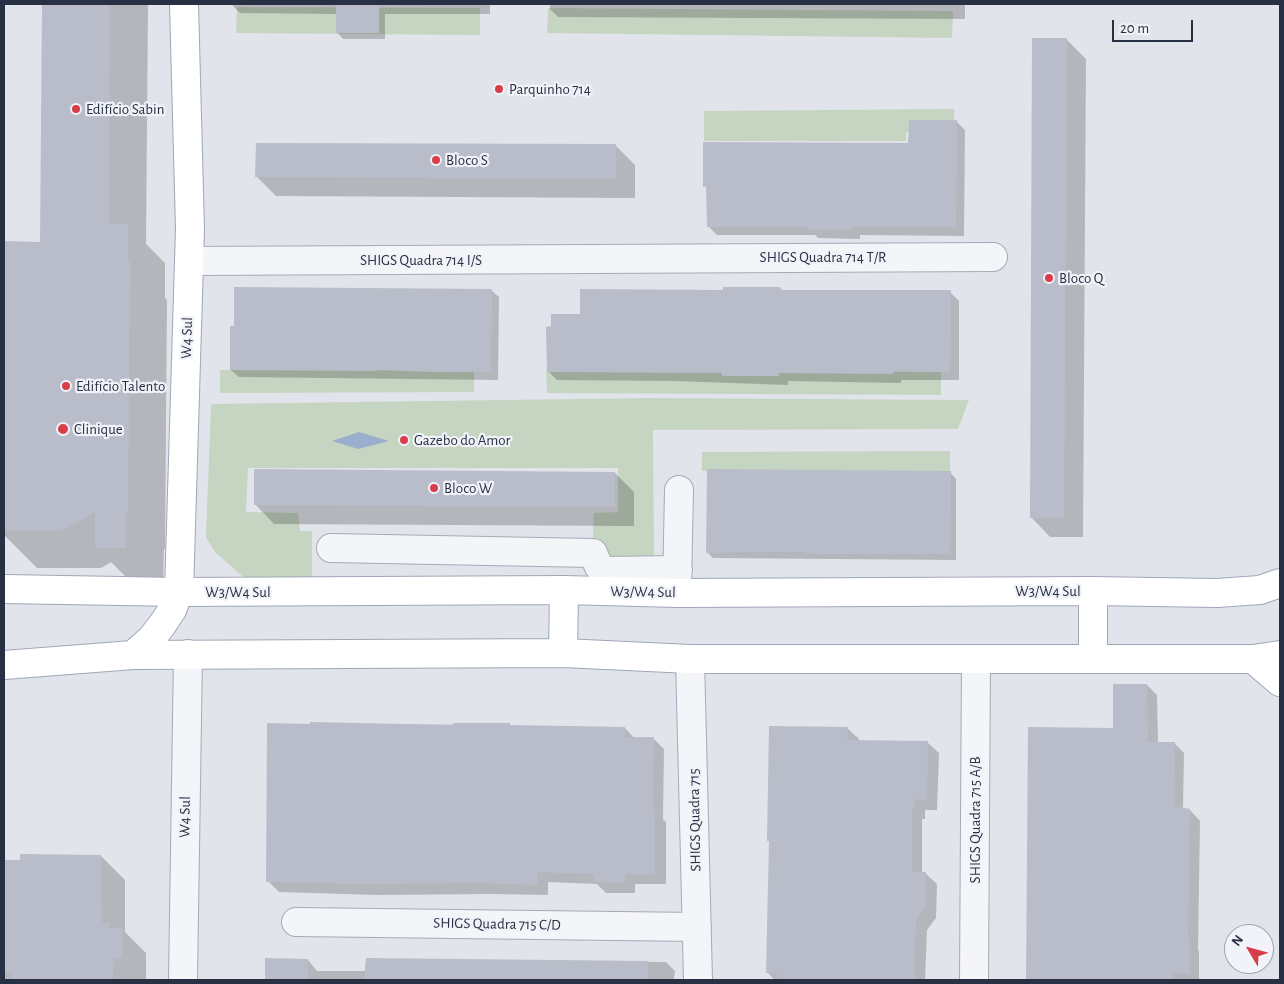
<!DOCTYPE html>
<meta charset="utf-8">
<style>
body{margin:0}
#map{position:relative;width:1284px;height:984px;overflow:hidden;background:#e1e4eb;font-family:"Alegreya Sans",sans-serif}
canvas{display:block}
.frame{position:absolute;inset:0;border:5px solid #283044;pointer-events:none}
.north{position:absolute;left:1224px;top:924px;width:50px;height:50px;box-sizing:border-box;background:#f1f3f8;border:1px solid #a1a5b0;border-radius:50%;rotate:307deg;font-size:14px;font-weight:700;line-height:20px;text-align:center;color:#283044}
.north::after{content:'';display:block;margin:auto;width:18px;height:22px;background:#d83e49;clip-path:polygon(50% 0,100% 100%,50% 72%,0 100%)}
.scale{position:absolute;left:1112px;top:20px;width:81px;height:22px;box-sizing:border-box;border:2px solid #283044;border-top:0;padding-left:6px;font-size:15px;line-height:18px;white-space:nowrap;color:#283044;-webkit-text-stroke:4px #f1f3f8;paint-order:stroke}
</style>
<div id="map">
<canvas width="1284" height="984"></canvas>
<div class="frame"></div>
<div class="north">N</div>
<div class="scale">20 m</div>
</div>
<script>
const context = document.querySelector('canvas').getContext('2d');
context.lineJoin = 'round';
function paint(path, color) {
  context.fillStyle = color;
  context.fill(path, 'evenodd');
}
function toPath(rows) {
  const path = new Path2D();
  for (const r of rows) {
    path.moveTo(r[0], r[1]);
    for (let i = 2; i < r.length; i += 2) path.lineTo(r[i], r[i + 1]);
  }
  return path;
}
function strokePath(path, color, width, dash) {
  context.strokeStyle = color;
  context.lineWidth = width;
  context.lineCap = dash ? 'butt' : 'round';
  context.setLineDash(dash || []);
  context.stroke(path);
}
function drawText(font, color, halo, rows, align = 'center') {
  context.font = font + ' "Alegreya Sans",sans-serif';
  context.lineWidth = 4.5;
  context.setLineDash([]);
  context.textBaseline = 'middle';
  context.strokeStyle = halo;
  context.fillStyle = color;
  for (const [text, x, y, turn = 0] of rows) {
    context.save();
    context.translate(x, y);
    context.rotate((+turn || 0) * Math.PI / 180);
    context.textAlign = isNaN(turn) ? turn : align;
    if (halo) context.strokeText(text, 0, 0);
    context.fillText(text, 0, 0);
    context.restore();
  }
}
const green = toPath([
 [237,7,480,8,480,35,236,33],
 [548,8,953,11,952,38,547,33],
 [954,109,954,142,947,131,906,132,906,141,704,141,704,111],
 [474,368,474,392,220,393,220,370],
 [546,371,941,372,941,395,547,393],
 [651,398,969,400,958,429,653,430,654,564,591,567,594,513,618,512,618,468,248,468,246,512,298,513,300,531,312,531,312,587,262,584,242,576,215,552,206,537,211,404],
 [950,451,950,472,702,471,702,452]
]);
const water = toPath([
 [359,432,389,441,358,449,332,441]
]);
const shadow = toPath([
 [43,4,148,4,146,244,165,263,165,298,167,300,165,549,164,549,163,585,134,585,111,562,101,568,37,568,4,535,4,243,42,243],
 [233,4,490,4,490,14,385,14,385,39,343,39,337,32,337,14,240,13,233,6],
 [550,4,965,4,965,19,558,17,550,9],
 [1067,40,1086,59,1083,537,1050,537,1031,517],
 [956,121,965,130,964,236,860,235,860,239,818,238,815,235,717,235,708,226,708,189,705,186,910,144],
 [615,145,635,165,635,198,276,196,256,176],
 [780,288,783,291,950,292,959,301,959,380,901,380,901,383,788,381,788,385,675,381,557,380,548,371,581,316,724,291],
 [491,290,499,297,498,380,239,377,231,370],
 [950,472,956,479,956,560,713,558,707,552],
 [615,473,634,492,634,526,274,524,255,504],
 [1147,685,1157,695,1158,743,1174,743,1184,753,1183,809,1190,810,1200,821,1198,950,1199,951,1199,980,1028,980,1029,729,1114,729],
 [268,724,510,725,511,726,625,728,635,739,653,738,664,749,663,819,666,822,666,884,635,884,635,893,606,893,597,884,548,882,548,895,491,894,377,895,279,892,268,881],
 [847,728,859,739,859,742,927,742,939,753,937,810,925,810,925,819,922,819,922,873,925,873,937,884,936,918,927,930,925,980,775,980,767,972],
 [101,856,125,880,125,932,146,953,146,980,4,980,4,862],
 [267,959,308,960,317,971,366,971,367,959,666,962,675,971,674,979,676,980,267,980]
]);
const building = toPath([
 [42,4,110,4,109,224,128,224,128,261,130,261,128,512,126,512,126,548,95,548,95,512,63,530,4,530,4,241,40,242],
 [336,4,379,4,379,33,336,33],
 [1032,38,1067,38,1064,518,1030,518],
 [909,120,957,120,956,227,851,227,852,230,808,230,808,227,707,227,706,186,703,187,703,142,908,143],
 [256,143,616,144,616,179,255,177],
 [234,287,492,289,491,372,435,372,377,370,377,371,230,370,230,326,234,326],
 [723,287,780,287,780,290,951,290,950,372,893,371,893,374,779,373,779,376,722,376,722,373,547,372,546,327,551,326,551,314,580,314,580,289,723,290],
 [254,469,615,472,615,507,254,505],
 [707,469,951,471,950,554,806,554,806,552,731,552,731,553,706,553],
 [1113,684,1147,684,1148,742,1175,742,1174,806,1190,809,1188,940,1190,940,1190,974,1173,973,1173,980,1026,980,1028,727,1113,728],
 [310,722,453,725,453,723,510,723,510,725,625,727,625,737,654,737,653,809,655,809,655,874,625,874,625,883,594,882,594,874,537,872,538,885,479,883,336,884,336,882,266,882,267,723,310,724],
 [769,726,848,727,847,740,928,741,927,799,914,800,914,808,912,808,912,872,926,872,926,906,916,919,914,980,777,980,776,972,766,973,769,841,767,841],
 [20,854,101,855,102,923,110,923,109,928,123,928,122,958,114,958,113,980,11,980,11,972,4,972,4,860,20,860],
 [265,958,308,959,308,980,265,980],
 [366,958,648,961,648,980,364,980]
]);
const minor = toPath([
 [189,261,993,257],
 [331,548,593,553,599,567,604,571,678,570],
 [677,589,679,490],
 [690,659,698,980],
 [296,922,697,927],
 [183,980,188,654],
 [974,980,976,659]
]);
const major = toPath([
 [4,589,179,592,564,590,677,593,1093,591,1217,593,1260,590,1280,583],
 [563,653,564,590],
 [133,655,151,639,162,625,172,610,179,592,190,229,184,4],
 [1093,659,1093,591],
 [1253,659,1280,682],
 [4,665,133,655,563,653,690,659,1253,659,1280,655]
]);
const markers = [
 [499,89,5,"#d83e49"],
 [76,109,5,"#d83e49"],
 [436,160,5,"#d83e49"],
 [1049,278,5,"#d83e49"],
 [66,386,5,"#d83e49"],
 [63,429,6,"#d83e49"],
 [404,440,5,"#d83e49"],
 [434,488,5,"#d83e49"]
];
const poiNames = [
 ["Parquinho 714",509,89],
 ["Edifício Sabin",86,109],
 ["Bloco S",446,160],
 ["Bloco Q",1059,278],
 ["Edifício Talento",76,386],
 ["Clinique",74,429],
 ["Gazebo do Amor",414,440],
 ["Bloco W",444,488]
];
const streetNames = [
 ["SHIGS Quadra 714 T/R",823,257],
 ["SHIGS Quadra 714 I/S",421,260],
 ["W4 Sul",187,338,-88],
 ["W3/W4 Sul",1048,591],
 ["W3/W4 Sul",238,592],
 ["W3/W4 Sul",643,592,1],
 ["W4 Sul",185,817,-89],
 ["SHIGS Quadra 715",695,820,-91],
 ["SHIGS Quadra 715 A/B",975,820,-90],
 ["SHIGS Quadra 715 C/D",497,924,1]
];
paint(green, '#c5d5c2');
paint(water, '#9aafcd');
paint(shadow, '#0003');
paint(building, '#b8bdc9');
strokePath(minor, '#a6aab6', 30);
strokePath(major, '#9fa7b7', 30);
strokePath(minor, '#f4f5f9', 28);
strokePath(major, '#fff', 28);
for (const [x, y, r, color] of markers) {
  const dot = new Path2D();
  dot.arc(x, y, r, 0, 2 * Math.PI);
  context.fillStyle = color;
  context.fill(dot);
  strokePath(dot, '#f1f3f8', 2);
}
drawText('15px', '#283044', '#f1f3f8', poiNames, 'left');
drawText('15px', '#283044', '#f1f3f8', streetNames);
</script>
